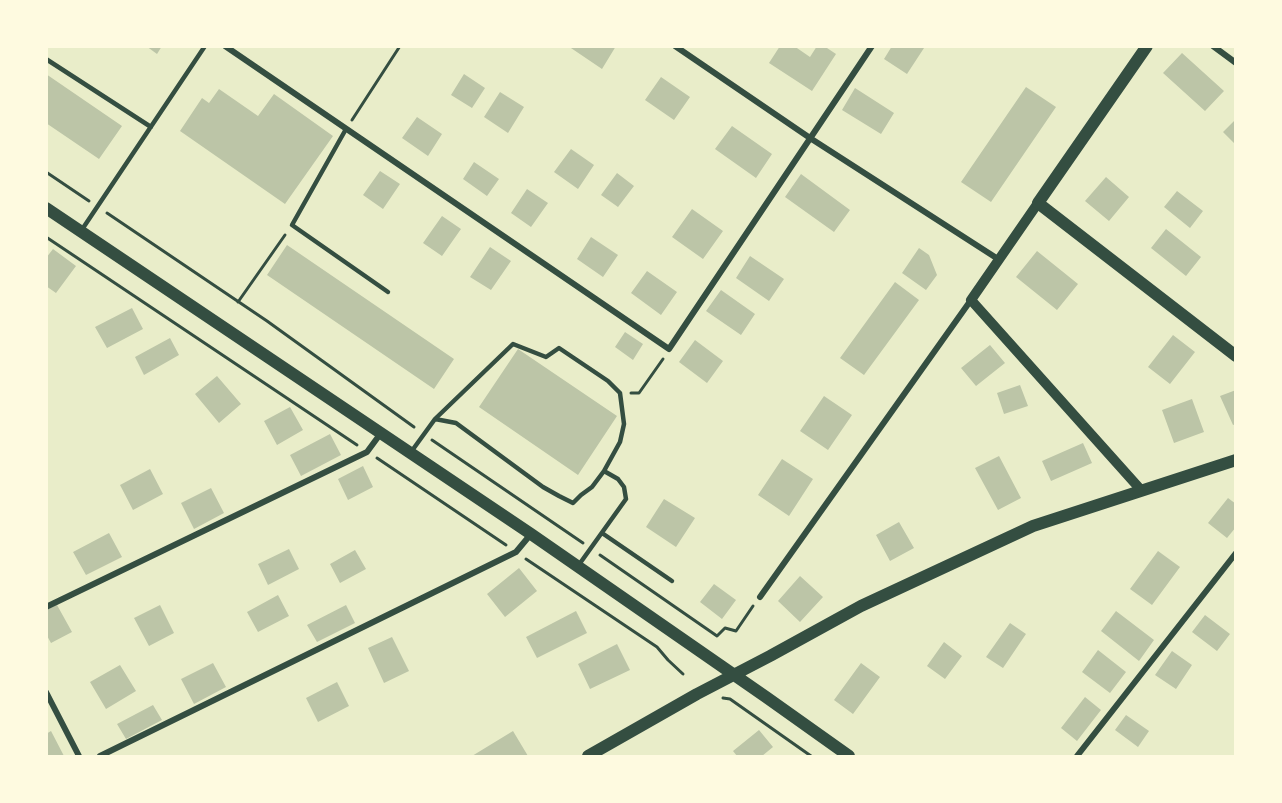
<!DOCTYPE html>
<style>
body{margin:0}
#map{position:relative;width:1282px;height:803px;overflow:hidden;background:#e9edc9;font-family:"IBM Plex Sans",sans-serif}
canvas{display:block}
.frame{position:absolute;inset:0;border:48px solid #fefae0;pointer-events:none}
</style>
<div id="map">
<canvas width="1282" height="803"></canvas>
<div class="frame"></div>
</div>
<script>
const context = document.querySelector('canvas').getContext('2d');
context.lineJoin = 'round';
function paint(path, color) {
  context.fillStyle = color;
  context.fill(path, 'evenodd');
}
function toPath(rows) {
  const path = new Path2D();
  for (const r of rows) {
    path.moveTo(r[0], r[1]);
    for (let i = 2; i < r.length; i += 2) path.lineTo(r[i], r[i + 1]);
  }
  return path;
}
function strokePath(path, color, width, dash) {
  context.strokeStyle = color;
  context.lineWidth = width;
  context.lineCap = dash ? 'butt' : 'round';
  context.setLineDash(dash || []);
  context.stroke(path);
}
const building = toPath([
 [146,46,162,46,157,54],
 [568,46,616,46,602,69],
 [780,46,794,46,810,57,817,46,824,46,836,54,812,91,769,63],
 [892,46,921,46,924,48,907,74,884,59],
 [1182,53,1224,91,1205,111,1163,73],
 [46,74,122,126,99,159,46,123],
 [464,74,485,88,472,108,451,95],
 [661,77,690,97,674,120,645,100],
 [1026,87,1056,107,991,202,961,182],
 [855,88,894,113,881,134,842,110],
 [219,89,258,116,274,94,333,136,285,204,180,131,202,98,209,103],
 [500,92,524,107,508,133,484,117],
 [417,117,442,134,428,156,402,138],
 [1236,119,1236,145,1223,132],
 [732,126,772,154,756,178,715,149],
 [571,149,594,165,578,189,554,172],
 [474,162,499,179,487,196,463,179],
 [380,171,400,184,383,209,363,195],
 [617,173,634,186,618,207,601,195],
 [801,174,850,210,834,232,785,197],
 [1106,177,1129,197,1109,221,1085,201],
 [527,189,548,203,531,227,511,213],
 [1177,191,1203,211,1190,228,1164,207],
 [692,209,723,231,703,259,672,237],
 [442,216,461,229,442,256,423,243],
 [1166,229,1201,257,1186,276,1151,248],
 [591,237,618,255,603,277,577,259],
 [287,245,454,359,434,389,267,275],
 [490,247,511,261,491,290,470,277],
 [919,248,929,255,937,275,926,290,902,273],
 [53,249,76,266,56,293,46,286,46,258],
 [1037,251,1078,284,1057,310,1016,277],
 [750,256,784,279,769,301,736,278],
 [647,271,677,292,661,315,631,293],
 [895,282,919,300,864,375,840,358],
 [721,290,755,314,741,335,706,311],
 [132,308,143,329,107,348,95,327],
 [625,332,643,344,633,360,615,347],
 [1173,335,1195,352,1170,384,1148,367],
 [170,338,179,355,144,375,135,357],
 [695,340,723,361,707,383,679,362],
 [990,345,1005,363,976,386,961,368],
 [518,349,617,416,578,475,479,407],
 [217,376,241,404,219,423,195,394],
 [1020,385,1028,406,1004,414,997,393],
 [1236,390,1236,424,1233,425,1220,396],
 [824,396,852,415,828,450,800,431],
 [1192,399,1204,432,1174,443,1162,410],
 [290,407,303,430,277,445,264,421],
 [330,434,341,455,301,476,290,455],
 [1083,443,1092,463,1051,481,1042,461],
 [999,456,1021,498,998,510,975,468],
 [782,459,813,479,789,516,758,495],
 [363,466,373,487,348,500,338,479],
 [150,469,163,494,133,510,120,485],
 [211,488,224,513,194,529,181,503],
 [1228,498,1236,504,1236,527,1227,538,1208,523],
 [664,499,695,518,676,547,646,527],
 [899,522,914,548,890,561,876,535],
 [109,533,122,557,86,575,73,552],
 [289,549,299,569,268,585,258,564],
 [355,550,366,569,340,583,330,564],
 [1158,551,1180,567,1152,605,1130,589],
 [519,568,537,591,505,617,487,594],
 [800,576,823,597,800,622,778,601],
 [714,584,736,600,722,619,700,602],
 [278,595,289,616,258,632,247,612],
 [57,605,72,632,51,643,46,634,46,610],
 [160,605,174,633,149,646,134,618],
 [346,605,355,623,317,642,307,625],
 [576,611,587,633,537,658,526,637],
 [1116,611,1154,640,1139,661,1101,631],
 [1205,615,1230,634,1217,651,1192,632],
 [1010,623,1026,634,1003,668,986,657],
 [392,637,409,671,384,683,368,648],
 [944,642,962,656,945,679,927,666],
 [617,644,630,670,590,689,578,664],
 [1098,650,1126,672,1110,693,1082,672],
 [1172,651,1192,665,1176,689,1155,675],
 [213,663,226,687,194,704,181,679],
 [861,663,880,677,853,714,834,700],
 [120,665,136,691,106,709,90,682],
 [337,682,349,706,318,722,306,698],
 [1085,697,1101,710,1077,741,1061,728],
 [153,705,162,720,126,739,117,724],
 [1126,715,1149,731,1138,747,1115,730],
 [759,730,773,747,762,756,737,756,733,751],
 [51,731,64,756,46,756,46,734],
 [513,731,528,756,472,756]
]);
const path = toPath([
 [352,120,400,46],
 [46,172,89,201],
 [107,213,267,321,414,427],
 [46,237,357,445],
 [238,302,285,235],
 [631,393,639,393,663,359],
 [432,440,583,543],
 [377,458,506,545],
 [600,555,717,636,725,628,736,631,753,606],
 [526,559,657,647,668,660,683,674],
 [723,698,730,699,811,756]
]);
const service = toPath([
 [46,59,151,127],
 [346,129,292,225,388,292],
 [81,231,205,46],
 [411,452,435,419,456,423,543,487,559,496,573,503,581,495,592,487,604,471,620,442,624,424,620,393,608,381,559,348,546,357,513,344,435,419],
 [602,533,672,581],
 [578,566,626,499,624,487,618,479,604,471]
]);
const minor = toPath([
 [225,46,669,349,872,46],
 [675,46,810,138,998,259],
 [1213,46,1236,63],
 [760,597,971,300],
 [46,607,367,452,381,433],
 [46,692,79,756],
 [100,756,516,552,531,534],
 [1077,756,1236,553]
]);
const tertiary = toPath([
 [1038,203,971,300,1141,490]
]);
const secondary = toPath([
 [1147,46,1038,203,1236,356],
 [46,208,531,534,766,697,849,756],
 [588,756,697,694,770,656,861,606,1033,526,1236,460]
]);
paint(building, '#bcc5a7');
strokePath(path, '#344e41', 3);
strokePath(service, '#344e41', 4.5);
strokePath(minor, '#344e41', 6);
strokePath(tertiary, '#344e41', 10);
strokePath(secondary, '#344e41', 12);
</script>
